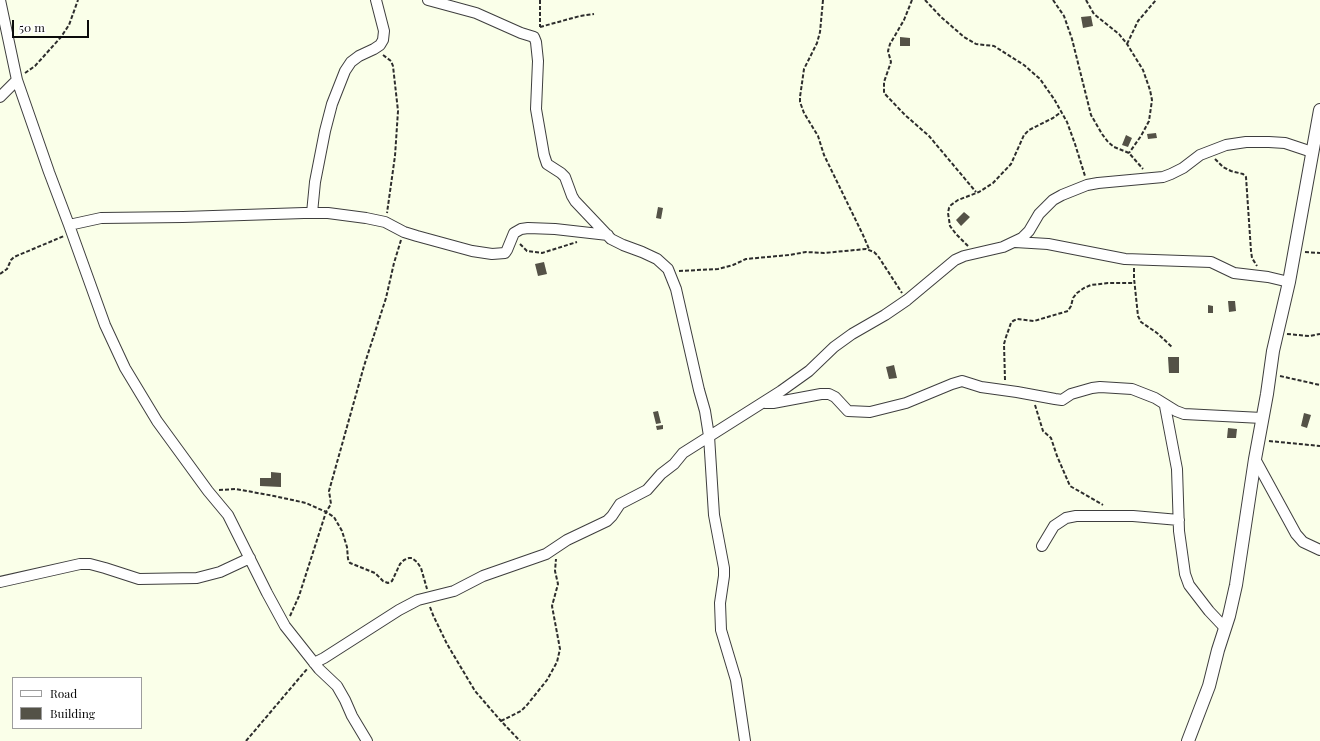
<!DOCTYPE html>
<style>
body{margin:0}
#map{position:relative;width:1320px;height:741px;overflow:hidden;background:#faffe9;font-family:"Playfair Display",serif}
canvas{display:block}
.legend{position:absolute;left:12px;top:677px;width:130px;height:52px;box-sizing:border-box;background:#fff;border:1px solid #9d9d9d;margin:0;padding:5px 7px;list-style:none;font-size:12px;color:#0b0b0b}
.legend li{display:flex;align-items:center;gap:8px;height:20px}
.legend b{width:20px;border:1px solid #9d9d9d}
.scale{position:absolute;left:12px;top:20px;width:77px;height:18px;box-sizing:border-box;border:2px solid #0b0b0b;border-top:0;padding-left:5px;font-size:12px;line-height:14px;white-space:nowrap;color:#0b0b0b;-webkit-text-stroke:3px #fff;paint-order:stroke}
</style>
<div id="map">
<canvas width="1320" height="741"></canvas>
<ul class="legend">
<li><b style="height:5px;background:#fff"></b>Road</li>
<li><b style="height:11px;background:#545247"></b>Building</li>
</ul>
<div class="scale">50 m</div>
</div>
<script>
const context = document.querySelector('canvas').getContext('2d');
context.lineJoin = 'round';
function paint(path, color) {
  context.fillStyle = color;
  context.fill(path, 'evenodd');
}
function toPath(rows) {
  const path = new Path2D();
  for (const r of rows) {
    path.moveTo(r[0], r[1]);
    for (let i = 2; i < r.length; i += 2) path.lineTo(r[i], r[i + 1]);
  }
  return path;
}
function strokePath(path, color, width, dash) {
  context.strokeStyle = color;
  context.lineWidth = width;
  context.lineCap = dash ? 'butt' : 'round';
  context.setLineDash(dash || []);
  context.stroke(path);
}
const building = toPath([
 [1091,16,1093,26,1083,28,1081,17],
 [900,37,910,38,910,46,900,46],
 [1156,133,1157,138,1148,139,1147,134],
 [1126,135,1132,138,1128,147,1122,145],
 [658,207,663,208,661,219,656,218],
 [964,212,970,217,961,226,956,220],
 [544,262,547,274,538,276,535,264],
 [1228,301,1235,301,1236,311,1229,312],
 [1208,305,1213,306,1213,313,1208,313],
 [1168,357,1179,357,1179,373,1169,373],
 [894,365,897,378,889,379,886,367],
 [658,411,661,423,656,424,653,412],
 [1304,413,1311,415,1307,428,1301,426],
 [663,425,663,429,657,430,656,426],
 [1228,428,1237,429,1236,438,1227,438],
 [271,472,281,473,281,487,260,486,260,478,271,478]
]);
const path = toPath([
 [540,0,540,27],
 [823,0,820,32,817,43,804,69,800,97,800,102,804,113,818,136,824,155,863,235,869,249],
 [912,0,904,20,890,44,888,51,891,62,884,82,884,93,905,115,929,136,976,192],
 [925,0,941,17,964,37,976,44,994,46,1024,65,1040,79,1054,99,1067,122,1075,144,1085,176],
 [1053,0,1064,16,1072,39,1091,115,1102,134,1108,142,1114,147,1129,153,1143,169],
 [1086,0,1094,14,1119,34,1127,44,1143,70,1150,90,1152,100,1149,121,1141,136,1129,153],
 [540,27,580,16,594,14],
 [1127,44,1138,21,1156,0],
 [383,55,391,61,393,66,398,111,395,156,387,213],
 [25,73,35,66,61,37,69,25,78,0],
 [1215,159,1223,167,1231,171,1243,174,1246,177,1251,251,1252,258,1257,266],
 [520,244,527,251,542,253,577,242],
 [968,246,956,234,950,226,948,213,949,208,951,205,958,200,979,192,993,183,1011,164,1024,135,1029,130,1053,118,1061,112],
 [1305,252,1320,253],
 [1134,268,1134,278,1138,316,1141,322,1157,333,1172,347],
 [679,271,718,269,733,265,746,259,789,255,806,252,824,253,866,249,874,252,878,256,902,293],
 [0,274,7,269,11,260,14,257,64,236],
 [1287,334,1309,336,1320,334],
 [1280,376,1320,385],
 [1005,380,1004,344,1006,337,1011,323,1013,321,1017,319,1034,321,1068,311,1071,306,1073,298,1077,293,1084,288,1091,285,1108,283,1134,283],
 [1035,405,1043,431,1051,438,1057,456,1070,486,1103,505],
 [1269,441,1320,446],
 [219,490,236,489,274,496,306,503,326,512,334,517,342,531,347,547,348,559,350,563,375,573,383,581,388,583,392,581,400,564,404,560,409,558,412,558,417,562,421,568,427,589],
 [430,607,433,615,447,644,475,691,501,721,520,741],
 [290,616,299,596,326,512,331,504,329,491,364,366,386,298,394,263,401,240],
 [501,721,521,711,527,705,547,680,557,662,560,649,552,606,558,584,555,571,556,559],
 [246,741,307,669]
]);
const minor = toPath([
 [0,0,17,80,49,172,69,225,105,325,125,368,157,421,208,491,228,515,267,593,285,626,319,669,337,686,345,700,352,716,367,741],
 [428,0,476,13,521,33,534,37,536,42,538,61,536,109,544,155,547,164,561,173,565,177,572,196,575,201,611,239,623,245,642,252,657,259,668,269,676,289,699,390,705,411,709,436,714,515,724,568,724,576,720,603,721,630,736,680,745,741],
 [0,97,17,80],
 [312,213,315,182,325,131,332,104,345,71,351,62,359,56,374,49,380,45,383,40,384,31,376,0],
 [69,225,101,218,183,217,304,213,328,213,366,218,385,222,404,232,417,236,472,251,492,254,505,253,507,250,514,233,521,229,528,228,555,229,608,235],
 [1015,242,1048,244,1125,259,1211,262,1234,273,1268,277,1289,282],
 [765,403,773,403,821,394,829,394,835,397,848,411,870,412,906,403,952,384,962,381,981,387,1017,392,1055,399,1062,400,1071,394,1092,388,1100,387,1132,389,1155,398,1176,411,1184,414,1262,418],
 [1165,406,1177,469,1179,531,1185,574,1189,585,1209,611,1225,628],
 [1255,459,1296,534,1303,542,1320,550],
 [1042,546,1054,526,1066,518,1076,516,1133,516,1179,520],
 [0,582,80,564,90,564,105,568,139,579,197,578,220,572,250,558],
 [314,663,324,658,399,610,418,600,454,591,483,576,546,554,567,540,607,521,612,516,620,504,647,490,661,474,674,464,683,453,781,391,809,371,834,347,852,334,885,315,907,300,955,260,964,256,1003,247,1022,238,1029,231,1039,214,1053,200,1062,195,1087,185,1098,183,1163,177,1171,174,1183,168,1200,155,1226,145,1246,142,1269,142,1285,143,1312,152]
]);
const tertiary = toPath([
 [1188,741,1209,686,1218,650,1229,616,1236,585,1255,459,1267,394,1273,351,1289,282,1320,110]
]);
paint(building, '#545247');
strokePath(minor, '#3e3e3e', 12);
strokePath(tertiary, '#3e3e3e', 14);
strokePath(path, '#2d2d2d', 2, [4, 2]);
strokePath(minor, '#fff', 10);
strokePath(tertiary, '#fff', 12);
</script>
